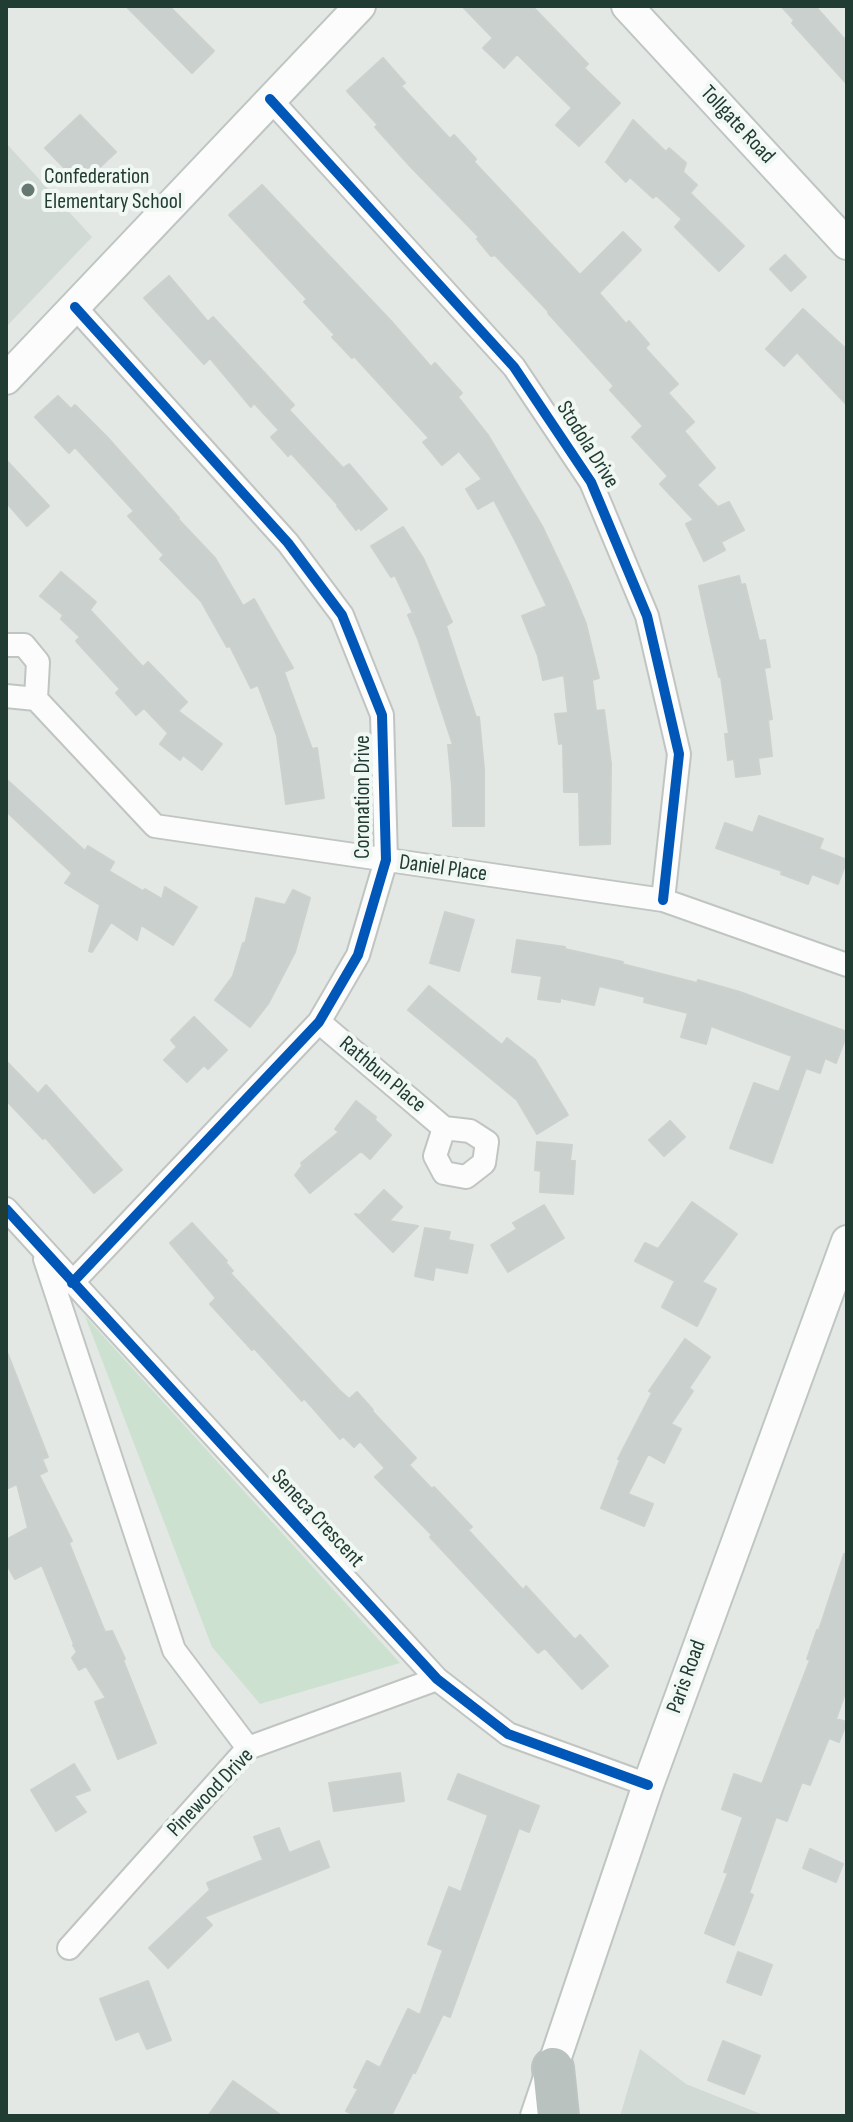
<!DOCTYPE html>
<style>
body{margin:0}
#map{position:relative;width:853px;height:2122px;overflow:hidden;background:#e3e8e5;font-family:"Sofia Sans Condensed",sans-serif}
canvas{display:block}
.frame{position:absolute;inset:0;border:8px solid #213c32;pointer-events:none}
</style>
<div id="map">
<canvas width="853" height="2122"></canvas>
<div class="frame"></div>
</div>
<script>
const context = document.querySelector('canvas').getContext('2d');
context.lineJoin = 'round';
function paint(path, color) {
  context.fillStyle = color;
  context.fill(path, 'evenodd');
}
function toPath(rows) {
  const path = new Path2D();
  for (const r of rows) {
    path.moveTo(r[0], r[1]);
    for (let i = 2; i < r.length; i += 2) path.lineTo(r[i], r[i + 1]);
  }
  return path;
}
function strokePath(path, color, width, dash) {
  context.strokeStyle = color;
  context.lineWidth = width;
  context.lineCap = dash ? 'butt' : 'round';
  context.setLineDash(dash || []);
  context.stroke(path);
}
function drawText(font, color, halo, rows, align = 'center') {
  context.font = font + ' "Sofia Sans Condensed",sans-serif';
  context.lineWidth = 8;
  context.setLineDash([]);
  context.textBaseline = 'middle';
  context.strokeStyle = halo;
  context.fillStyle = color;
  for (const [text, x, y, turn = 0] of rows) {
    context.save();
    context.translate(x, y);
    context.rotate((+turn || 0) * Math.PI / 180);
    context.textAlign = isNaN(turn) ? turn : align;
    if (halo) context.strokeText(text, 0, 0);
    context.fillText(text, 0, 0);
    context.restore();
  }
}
const built = toPath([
 [6,143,92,237,6,327],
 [640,2049,686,2084,766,2116,620,2116]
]);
const green = toPath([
 [85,1316,400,1663,260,1704,212,1647]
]);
const building = toPath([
 [126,6,169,6,214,51,192,73,126,6],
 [462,6,532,6,588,64,584,68,620,103,579,146,556,125,572,108,517,54,504,68,483,48,493,38,462,6],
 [781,6,815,6,847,42,847,84,792,23,794,20,781,6],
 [383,58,405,83,401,86,450,139,454,135,476,159,474,162,580,275,623,232,641,250,599,293,626,324,629,321,649,344,645,348,678,384,668,393,694,422,684,431,715,468,697,485,718,507,729,502,744,530,721,542,725,550,704,561,686,524,694,520,660,484,668,476,632,437,643,426,610,390,614,386,548,313,549,312,495,255,491,256,477,239,479,237,410,166,375,127,378,125,347,91,383,58],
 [80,115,116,152,81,185,45,148,80,115],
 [633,120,666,152,669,148,686,163,683,172,697,185,690,193,744,246,719,271,675,227,682,219,656,195,653,198,630,177,626,182,606,162,633,120],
 [262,185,391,321,431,367,435,363,462,393,458,397,488,435,542,526,570,585,586,624,599,678,592,680,596,711,604,710,611,764,610,844,580,845,579,792,564,792,563,743,559,744,555,714,568,713,564,675,543,680,538,656,522,616,547,606,517,544,494,500,478,509,466,489,482,479,459,451,442,465,423,442,429,438,354,356,352,358,332,337,335,335,304,302,307,299,229,215,262,185],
 [785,255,806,277,791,291,770,269,785,255],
 [169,276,208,322,213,317,294,405,289,410,343,468,349,464,387,509,361,530,359,527,356,530,337,506,338,505,291,453,288,456,271,437,279,430,254,403,251,407,210,358,204,364,144,298,169,276],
 [803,309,847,350,847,405,797,352,784,366,766,349,803,309],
 [58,396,71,409,75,405,107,437,179,518,178,519,215,558,243,606,254,599,293,668,284,672,312,749,317,748,324,798,286,804,277,736,258,685,251,688,230,646,227,647,201,601,160,559,164,555,128,516,134,511,75,447,69,453,35,417,58,396],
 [6,460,49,506,27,526,6,502,6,460],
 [403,527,423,558,452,622,446,626,476,717,479,717,484,769,484,826,453,826,452,786,448,745,453,745,418,639,408,615,413,613,395,575,391,577,371,546,403,527],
 [61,572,96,602,90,610,143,667,148,662,187,702,178,711,222,744,202,770,183,755,180,760,160,744,168,733,144,708,136,715,116,693,120,689,76,641,80,637,61,619,63,615,40,596,61,572],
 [739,576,741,585,745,584,759,641,765,640,770,667,764,668,772,719,768,720,772,756,758,758,760,774,736,777,734,759,728,760,725,734,729,734,721,677,719,677,699,586,739,576],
 [6,779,85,851,88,846,114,862,109,871,143,891,145,889,162,899,165,887,197,907,173,945,141,925,137,940,111,922,92,952,89,951,100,905,65,883,72,873,6,811,6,779],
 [759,816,823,839,819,849,847,860,838,884,812,874,808,884,781,874,782,871,716,848,725,823,753,833,759,816],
 [293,890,310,898,295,952,268,1004,250,1027,215,1000,233,976,243,943,245,944,256,898,285,905,293,890],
 [445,912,474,920,459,971,430,963,445,912],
 [517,940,565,947,565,949,623,962,622,964,697,983,698,980,740,992,847,1032,847,1034,836,1063,825,1058,820,1073,806,1068,772,1163,730,1148,754,1083,779,1092,792,1056,711,1026,706,1044,681,1037,688,1013,644,1002,645,997,599,986,594,1005,560,998,560,1002,538,999,542,976,512,972,517,940],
 [429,986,502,1045,507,1038,535,1060,568,1115,537,1134,517,1100,408,1010,429,986],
 [194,1017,227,1050,208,1069,204,1065,187,1082,164,1060,177,1047,171,1040,194,1017],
 [6,1061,38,1094,46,1085,122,1170,94,1193,45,1137,43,1139,6,1100,6,1061],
 [356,1101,376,1117,375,1120,391,1135,370,1159,361,1151,310,1193,295,1175,302,1166,301,1163,339,1132,335,1129,356,1101],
 [670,1121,685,1137,664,1156,649,1140,670,1121],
 [537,1142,572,1145,570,1161,575,1161,573,1194,540,1192,541,1171,535,1170,537,1142],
 [384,1190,402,1207,389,1221,418,1226,393,1252,355,1214,360,1215,384,1190],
 [692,1202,737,1234,702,1282,716,1289,697,1326,662,1307,675,1281,635,1261,645,1243,658,1249,692,1202],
 [544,1205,564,1238,508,1272,491,1245,517,1229,513,1223,544,1205],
 [192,1223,227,1261,225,1262,233,1271,230,1273,339,1390,349,1399,357,1392,373,1410,372,1411,416,1458,409,1465,432,1489,434,1487,472,1527,468,1530,523,1590,526,1586,575,1640,580,1635,608,1666,582,1689,545,1648,538,1653,430,1537,432,1535,375,1477,385,1468,360,1441,354,1447,343,1436,340,1439,304,1398,302,1401,254,1348,252,1350,210,1304,216,1298,170,1243,192,1223],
 [425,1228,450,1232,448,1240,473,1245,467,1273,435,1267,433,1280,415,1276,425,1228],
 [685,1339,710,1357,689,1388,693,1391,671,1424,681,1429,664,1463,648,1454,628,1494,653,1504,644,1526,601,1508,620,1460,618,1459,652,1393,649,1391,685,1339],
 [7,1352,48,1457,42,1459,47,1471,39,1475,72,1541,69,1543,105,1632,112,1631,125,1659,123,1660,156,1743,118,1759,95,1702,106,1698,86,1666,79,1670,72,1658,77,1652,73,1645,74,1644,42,1565,15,1579,6,1563,6,1540,28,1528,17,1484,6,1489,7,1352],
 [844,1554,847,1555,847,1688,836,1719,847,1722,839,1742,829,1738,810,1785,802,1782,787,1821,776,1817,749,1893,753,1895,734,1945,705,1933,728,1873,724,1872,743,1817,722,1809,734,1774,762,1784,810,1660,807,1659,817,1630,819,1630,844,1554],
 [74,1764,90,1790,74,1796,86,1812,56,1831,31,1790,74,1764],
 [400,1773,404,1801,334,1811,329,1783,400,1773],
 [458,1774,539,1806,529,1832,519,1828,450,2017,443,2014,415,2073,413,2072,391,2116,357,2116,346,2111,358,2089,354,2087,367,2061,380,2068,408,2009,420,2015,443,1950,428,1944,449,1887,461,1892,488,1815,448,1799,458,1774],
 [279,1828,289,1853,319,1841,329,1867,204,1917,212,1925,168,1968,149,1948,210,1890,207,1883,263,1860,254,1837,279,1828],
 [810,1849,843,1864,836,1882,803,1868,810,1849],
 [738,1952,772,1965,761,1995,727,1982,738,1952],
 [148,1981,171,2040,147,2049,139,2031,116,2040,100,1999,148,1981],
 [723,2041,760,2056,744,2094,708,2080,723,2041],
 [233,2081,282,2116,208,2116,233,2081]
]);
const street = toPath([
 [270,99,514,367,591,482,647,616,679,754,663,900],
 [6,645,24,645,38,662,36,699],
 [6,696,36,699,155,826,663,900,847,965],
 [319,1022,444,1128,470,1131,487,1142,484,1163,466,1177,444,1173,435,1156,444,1128],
 [6,1209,437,1679,508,1734,648,1785],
 [45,1259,174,1650,248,1748],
 [72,1283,319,1022,358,955,386,860,382,715,342,615,288,543,75,307],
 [69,1948,248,1748,437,1679]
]);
const secondary = toPath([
 [627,6,847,244],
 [6,379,360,6],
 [536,2116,648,1785,847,1241]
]);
const highway = toPath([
 [553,2068,558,2116]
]);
const cycleway = toPath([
 [270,99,514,367,591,482,647,616,679,754,663,900],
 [6,1209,437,1679,508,1734,648,1785],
 [72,1283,319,1022,358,955,386,860,382,715,342,615,288,543,75,307]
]);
const markers = [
 [28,190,8,"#657871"]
];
const streetNames = [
 ["Tollgate Road",737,125,47],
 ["Stodola Drive",587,445,58],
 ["Coronation Drive",363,797,-90],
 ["Daniel Place",443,869,8],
 ["Rathbun Place",382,1075,40],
 ["Seneca Crescent",317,1519,47],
 ["Paris Road",687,1677,-70],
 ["Pinewood Drive",211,1793,-46]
];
const poiNames = [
 ["Confederation",44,177],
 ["Elementary School",44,202]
];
paint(built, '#d1dad5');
paint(green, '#cce1d0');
paint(building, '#cad0cd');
strokePath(building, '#ccd1ce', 2);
strokePath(street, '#c0c5c2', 26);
strokePath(secondary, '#bfc6c2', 34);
strokePath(highway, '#bcc5c1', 44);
strokePath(street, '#fbfcfb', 22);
strokePath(secondary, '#fbfcfb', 30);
strokePath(highway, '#bac2bf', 40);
strokePath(cycleway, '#0057b8', 10);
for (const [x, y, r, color] of markers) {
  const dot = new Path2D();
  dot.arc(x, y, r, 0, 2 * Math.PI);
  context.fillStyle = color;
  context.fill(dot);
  strokePath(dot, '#f1f8f4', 3);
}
drawText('22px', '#213c32', '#f1f8f4', streetNames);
drawText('22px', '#213c32', '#f1f8f4', poiNames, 'left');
</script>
